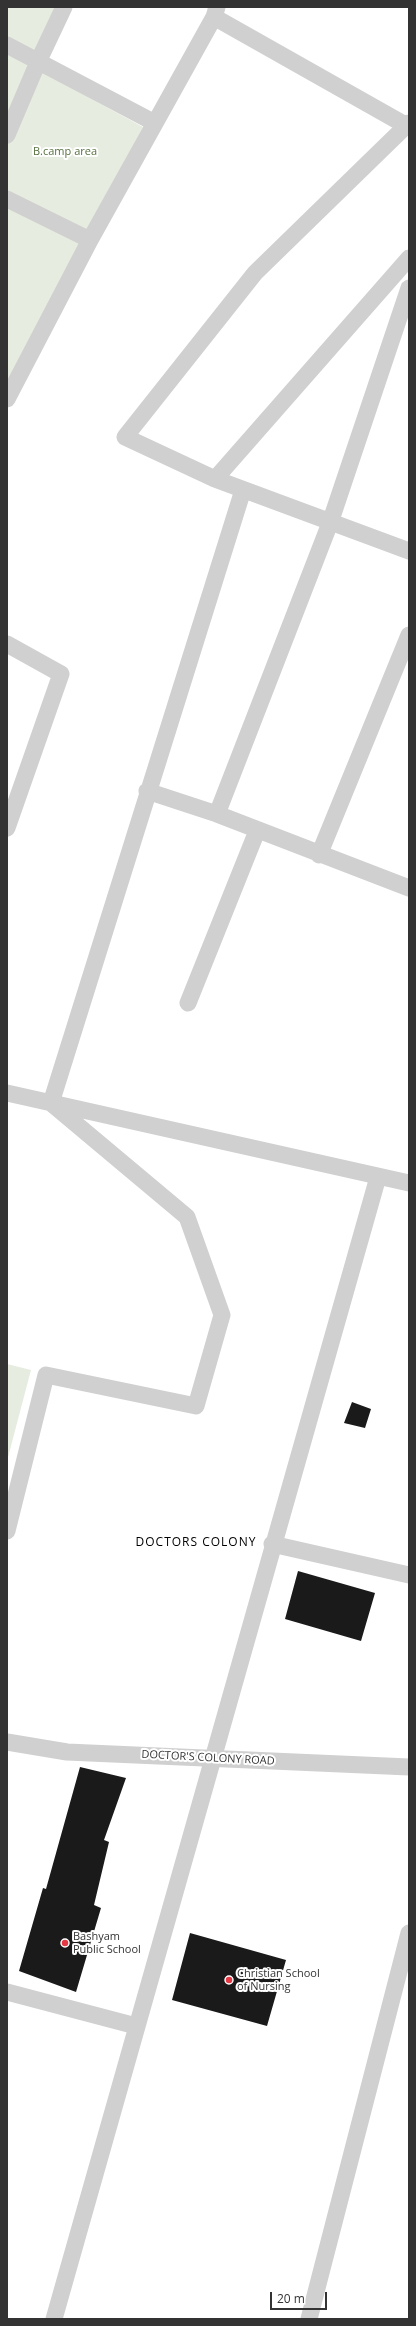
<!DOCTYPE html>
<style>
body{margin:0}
#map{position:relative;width:416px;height:2326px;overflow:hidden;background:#fff;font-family:"Open Sans",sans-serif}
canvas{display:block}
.frame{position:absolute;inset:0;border:8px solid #333;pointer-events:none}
.scale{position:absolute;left:270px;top:2292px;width:57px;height:18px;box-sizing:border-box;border:2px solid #333;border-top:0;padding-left:5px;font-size:12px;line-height:14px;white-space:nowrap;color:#333;-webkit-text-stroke:3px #fff;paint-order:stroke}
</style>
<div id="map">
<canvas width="416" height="2326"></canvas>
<div class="frame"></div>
<div class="scale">20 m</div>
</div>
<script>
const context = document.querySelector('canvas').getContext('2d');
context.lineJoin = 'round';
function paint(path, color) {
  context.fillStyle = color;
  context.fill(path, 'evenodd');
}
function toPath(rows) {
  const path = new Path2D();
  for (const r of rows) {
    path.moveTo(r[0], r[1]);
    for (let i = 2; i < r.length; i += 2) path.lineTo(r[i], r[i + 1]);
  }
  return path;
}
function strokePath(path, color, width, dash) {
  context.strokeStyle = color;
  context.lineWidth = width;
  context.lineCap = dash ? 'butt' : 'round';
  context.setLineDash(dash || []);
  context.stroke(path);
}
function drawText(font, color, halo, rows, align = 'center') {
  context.font = font + ' "Open Sans",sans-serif';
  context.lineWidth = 4;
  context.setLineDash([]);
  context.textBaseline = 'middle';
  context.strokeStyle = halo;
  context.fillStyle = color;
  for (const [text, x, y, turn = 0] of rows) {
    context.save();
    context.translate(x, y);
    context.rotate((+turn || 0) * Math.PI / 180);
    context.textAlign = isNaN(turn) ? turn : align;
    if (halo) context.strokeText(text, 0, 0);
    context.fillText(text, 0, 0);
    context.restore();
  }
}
const green = toPath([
 [7,7,58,7,29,65,143,127,7,395],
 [7,1364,31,1370,7,1461]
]);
const building = toPath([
 [352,1402,371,1409,365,1428,344,1423],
 [298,1571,375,1593,361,1641,285,1619],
 [80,1767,126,1778,104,1840,109,1842,94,1905,101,1908,76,1992,19,1971,43,1888,46,1889],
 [190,1933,286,1960,267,2026,172,2000]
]);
const street = toPath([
 [214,17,407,126],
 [7,45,155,123],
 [409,123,255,273,125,437,215,479,409,551],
 [7,135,38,62,64,7],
 [7,199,90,240],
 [7,399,90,240,214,17,217,7],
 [215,479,409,258],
 [7,644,61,674,7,828],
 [147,791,217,814,409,888],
 [217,814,330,523,409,288],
 [319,855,409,635],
 [188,1003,257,831],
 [7,1093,409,1183],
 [7,1531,46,1375,196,1406,222,1315,187,1217,51,1103,243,490],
 [272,1544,409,1575],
 [7,1742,67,1752,409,1767],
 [7,1992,136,2026],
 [54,2319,378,1177],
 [309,2319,409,1933]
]);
const markers = [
 [65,1943,4,"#e63946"],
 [229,1980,4,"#e63946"]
];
const parkNames = [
 ["B.camp area",65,152]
];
const streetNames = [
 ["DOCTOR'S COLONY ROAD",208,1758,3]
];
const poiNames = [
 ["Bashyam",73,1937],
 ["Public School",73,1950],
 ["Christian School",237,1974],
 ["of Nursing",237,1987]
];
const neighbourhoodNames = [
 ["DOCTORS COLONY",196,1543]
];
paint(green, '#e6ecdf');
paint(building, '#1a1a1a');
strokePath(street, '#d0d0d0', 17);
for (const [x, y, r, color] of markers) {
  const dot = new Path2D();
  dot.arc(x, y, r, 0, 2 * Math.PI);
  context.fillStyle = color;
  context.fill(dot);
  strokePath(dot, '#fff', 1.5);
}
drawText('11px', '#56703f', '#fff', parkNames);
drawText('11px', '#333', '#fff', streetNames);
drawText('11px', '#333', '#fff', poiNames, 'left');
context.letterSpacing = '1px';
drawText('12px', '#000', '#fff', neighbourhoodNames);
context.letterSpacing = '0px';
</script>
